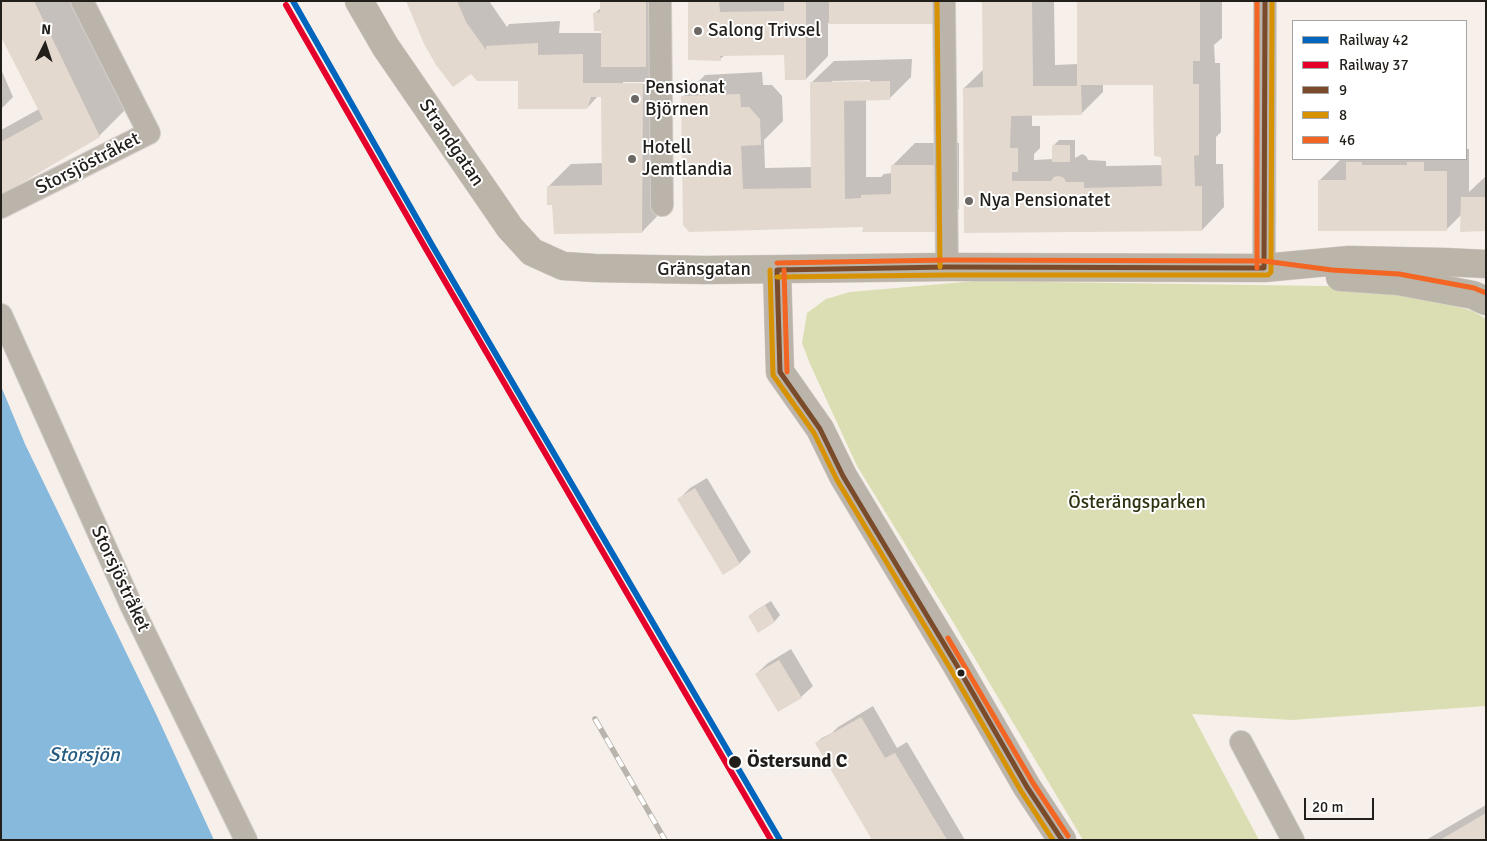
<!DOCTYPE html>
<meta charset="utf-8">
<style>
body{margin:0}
#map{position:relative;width:1487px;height:841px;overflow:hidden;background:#f7f0ea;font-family:Signika,sans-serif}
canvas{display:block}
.frame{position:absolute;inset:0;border:2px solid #221e1a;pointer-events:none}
.legend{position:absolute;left:1292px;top:20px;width:175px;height:140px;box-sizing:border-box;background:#fff;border:1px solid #a7a5a3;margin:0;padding:6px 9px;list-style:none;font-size:15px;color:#221e1a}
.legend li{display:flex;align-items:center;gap:10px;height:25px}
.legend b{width:25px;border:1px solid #a7a5a3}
.north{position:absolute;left:20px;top:20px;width:50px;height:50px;-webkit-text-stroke:4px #fff;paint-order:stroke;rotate:4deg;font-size:14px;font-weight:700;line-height:20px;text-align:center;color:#221e1a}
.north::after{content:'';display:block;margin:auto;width:18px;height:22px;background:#221e1a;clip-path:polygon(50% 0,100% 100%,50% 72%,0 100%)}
.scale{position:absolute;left:1304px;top:798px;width:70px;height:22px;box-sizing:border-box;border:2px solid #221e1a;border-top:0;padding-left:6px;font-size:15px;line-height:18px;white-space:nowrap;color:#221e1a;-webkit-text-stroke:4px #fff;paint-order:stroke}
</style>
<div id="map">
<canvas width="1487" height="841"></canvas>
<div class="frame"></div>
<ul class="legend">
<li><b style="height:6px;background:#0065bd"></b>Railway 42</li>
<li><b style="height:6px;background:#e4002b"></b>Railway 37</li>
<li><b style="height:6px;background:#7a4b2a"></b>9</li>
<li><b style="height:6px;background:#d79204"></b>8</li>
<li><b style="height:6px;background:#f26522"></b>46</li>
</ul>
<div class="north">N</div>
<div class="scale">20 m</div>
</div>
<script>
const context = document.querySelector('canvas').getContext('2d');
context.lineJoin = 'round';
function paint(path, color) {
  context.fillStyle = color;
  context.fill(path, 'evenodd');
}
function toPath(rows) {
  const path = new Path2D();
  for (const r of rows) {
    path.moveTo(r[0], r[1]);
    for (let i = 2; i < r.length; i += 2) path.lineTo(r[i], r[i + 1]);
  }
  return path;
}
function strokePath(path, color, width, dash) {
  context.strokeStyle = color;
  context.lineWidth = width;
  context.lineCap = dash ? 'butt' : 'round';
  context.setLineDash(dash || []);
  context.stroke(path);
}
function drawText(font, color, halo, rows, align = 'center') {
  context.font = font + ' Signika,sans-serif';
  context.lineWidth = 4;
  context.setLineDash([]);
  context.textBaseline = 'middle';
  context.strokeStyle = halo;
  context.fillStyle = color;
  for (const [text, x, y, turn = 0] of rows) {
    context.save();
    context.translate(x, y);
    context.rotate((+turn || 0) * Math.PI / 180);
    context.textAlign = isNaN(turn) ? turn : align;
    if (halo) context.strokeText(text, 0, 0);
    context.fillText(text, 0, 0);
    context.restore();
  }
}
const green = toPath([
 [976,281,1325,286,1417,296,1473,311,1486,319,1486,706,1292,720,1192,714,1259,840,1083,840,953,622,857,466,810,364,802,343,807,313,826,299,850,292]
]);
const water = toPath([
 [1,386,25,444,156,714,214,840,1,840]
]);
const shadow = toPath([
 [1,1,79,1,129,106,99,136,1,194,1,130,39,109],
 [408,1,489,1,507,27,509,24,560,21,559,33,602,33,594,14,602,7,602,1,667,1,664,209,642,232,553,203,549,186,571,164,603,163,602,95,599,95,587,108,519,79],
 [623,82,649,82,649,84,623,84],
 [689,1,952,1,935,23,828,23,828,56,806,79,785,54,725,55,720,59],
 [983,1,1054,1,1055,65,1078,64,1078,1,1222,1,1222,38,1214,45,1215,63,1220,63,1221,132,1216,137,1216,164,1223,164,1224,207,1202,230,966,232,964,88,984,69],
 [1154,83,1163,165,1106,166,1106,161,1088,160,1086,156,1082,154,1075,158,1075,140,1059,140,1053,146,1054,159,1034,160,1034,154,1040,148,1040,126,1032,126,1032,115,1081,114,1103,92,1103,84],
 [912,59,911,77,889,99,866,99,866,177,881,177,884,174,892,173,892,166,915,143,959,143,959,209,937,231,864,226,689,230,683,97,705,75,762,72,763,85,772,85,782,96,783,121,764,140,765,168,812,167,811,83,834,61],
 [870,80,870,82,832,83,832,81],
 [1,69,13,97,1,109],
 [1466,149,1469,149,1469,192,1486,176,1486,230,1462,214,1446,230,1319,181,1341,159,1466,159],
 [707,478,751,552,739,564,679,499,690,488],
 [771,601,780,615,775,621,758,631,749,616,755,611],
 [791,649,813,686,801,697,756,674,768,663],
 [873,706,897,748,907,742,965,840,873,840,816,743,822,738,832,733,838,727],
 [1486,805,1486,840,1426,840]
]);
const building = toPath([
 [1,1,34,1,100,137,1,195,1,142,43,119,1,37],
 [406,1,457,1,466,22,486,50,486,46,538,43,538,55,583,54,583,83,643,83,642,233,554,234,552,205,547,205,547,186,602,185,601,97,591,97,587,109,518,109,518,81,477,81,471,74,453,87,436,65,424,44],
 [600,1,646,1,646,67,601,67,601,31,594,31,593,13,600,12],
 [688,1,719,1,720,12,784,11,784,1,806,1,806,80,785,80,784,55,720,56,721,61,688,60],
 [829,1,935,1,935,24,829,24],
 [982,1,1032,1,1033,86,1077,86,1077,1,1200,1,1200,61,1193,61,1193,84,1199,84,1199,155,1194,156,1195,186,1202,186,1202,231,964,233,963,88,983,87],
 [1081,85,1153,85,1154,156,1161,157,1162,186,1084,188,1084,182,1066,182,1064,178,1059,176,1054,177,1051,181,1012,181,1012,172,1018,172,1018,148,1010,148,1011,116,1082,115],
 [890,81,890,100,844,101,845,199,861,198,861,195,891,194,891,165,937,165,937,232,862,232,863,227,689,232,683,225,681,96,740,94,741,107,749,107,760,119,761,145,741,146,743,189,811,188,810,82],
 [1052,145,1070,145,1070,162,1052,162],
 [1346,162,1362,162,1362,165,1407,165,1407,162,1424,162,1424,171,1447,171,1447,231,1318,231,1318,180,1346,180],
 [1461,197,1486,197,1486,231,1460,232],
 [695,488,740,564,723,575,677,499],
 [765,605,775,622,758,633,748,616],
 [779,660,802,698,778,712,755,674],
 [861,717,885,758,895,753,947,840,872,840,815,743],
 [1486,813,1486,840,1440,840]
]);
const minor = toPath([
 [660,1,662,205],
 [944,1,947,267],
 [1,207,149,133,82,1],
 [1264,268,1265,1],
 [1,315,132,607,246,840],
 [1241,742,1293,840]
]);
const tertiary = toPath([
 [777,270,780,372,820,429,843,476,956,664,1027,787,1062,840]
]);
const secondary = toPath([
 [359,1,385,46,510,228,532,252,563,266,595,268,705,270,947,267,1264,268,1349,260,1445,262,1486,264],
 [1340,277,1398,281,1473,295,1486,301]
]);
const rail = toPath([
 [595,719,665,840]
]);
const bus1 = toPath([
 [1264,268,1265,1],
 [777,270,780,372,820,429,843,476,956,664,1027,787,1062,840],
 [777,270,947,267,1264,268]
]);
const bus2 = toPath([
 [937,1,940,267],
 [770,270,773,375,814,433,837,480,950,668,1021,791,1053,840],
 [777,277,947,275,1268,275,1271,272,1271,268,1272,1]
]);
const bus3 = toPath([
 [777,263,947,260,1264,261,1332,270,1399,274,1474,288,1486,293],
 [1257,268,1257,1],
 [784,270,787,372],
 [948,638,1033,783,1068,836]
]);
const rail1 = toPath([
 [293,1,432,245,780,840]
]);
const rail2 = toPath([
 [286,5,426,249,771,840]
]);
const markers = [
 [698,31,5,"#6d6863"],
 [635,99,5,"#6d6863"],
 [632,159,5,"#6d6863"],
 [969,201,5,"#6d6863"],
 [961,673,4.5,"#221e1a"],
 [735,762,7,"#221e1a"]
];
const poiNames = [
 ["Salong Trivsel",708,31],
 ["Pensionat",645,88],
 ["Björnen",645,110],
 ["Hotell",642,148],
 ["Jemtlandia",642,170],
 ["Nya Pensionatet",979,201]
];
const streetNames = [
 ["Strandgatan",451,143,56],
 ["Storsjöstråket",88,164,-27],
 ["Gränsgatan",704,270],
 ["Storsjöstråket",120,579,65]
];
const parkNames = [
 ["Österängsparken",1137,503]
];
const stopNames = [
 ["Östersund C",747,762]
];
const waterNames = [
 ["Storsjön",84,756]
];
paint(green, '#dadeb2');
paint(water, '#87b9dd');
paint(shadow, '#0003');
paint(building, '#e4d9cf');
strokePath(minor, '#d4ceca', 24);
strokePath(tertiary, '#d4ceca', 29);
strokePath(secondary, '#d4ceca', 29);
strokePath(minor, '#bbb4aa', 22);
strokePath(tertiary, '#bbb4aa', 28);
strokePath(secondary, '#bbb4a9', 28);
strokePath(rail, '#b9b4ac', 5.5);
strokePath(rail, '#fff', 4, [11]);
strokePath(bus1, '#7a4b2a', 5);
strokePath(bus2, '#d79204', 5);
strokePath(bus3, '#f26522', 5);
strokePath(rail1, '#0065bd', 6);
strokePath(rail2, '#e4002b', 6);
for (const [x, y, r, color] of markers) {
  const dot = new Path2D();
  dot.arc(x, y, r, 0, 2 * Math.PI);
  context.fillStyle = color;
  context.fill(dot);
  strokePath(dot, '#fff', 2);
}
drawText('19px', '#221e1a', '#fff', poiNames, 'left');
drawText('19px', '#221e1a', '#fff', streetNames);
drawText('19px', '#2e330f', '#fff', parkNames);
drawText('bold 19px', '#221e1a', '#fff', stopNames, 'left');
drawText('italic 20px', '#265c82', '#fff', waterNames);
</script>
